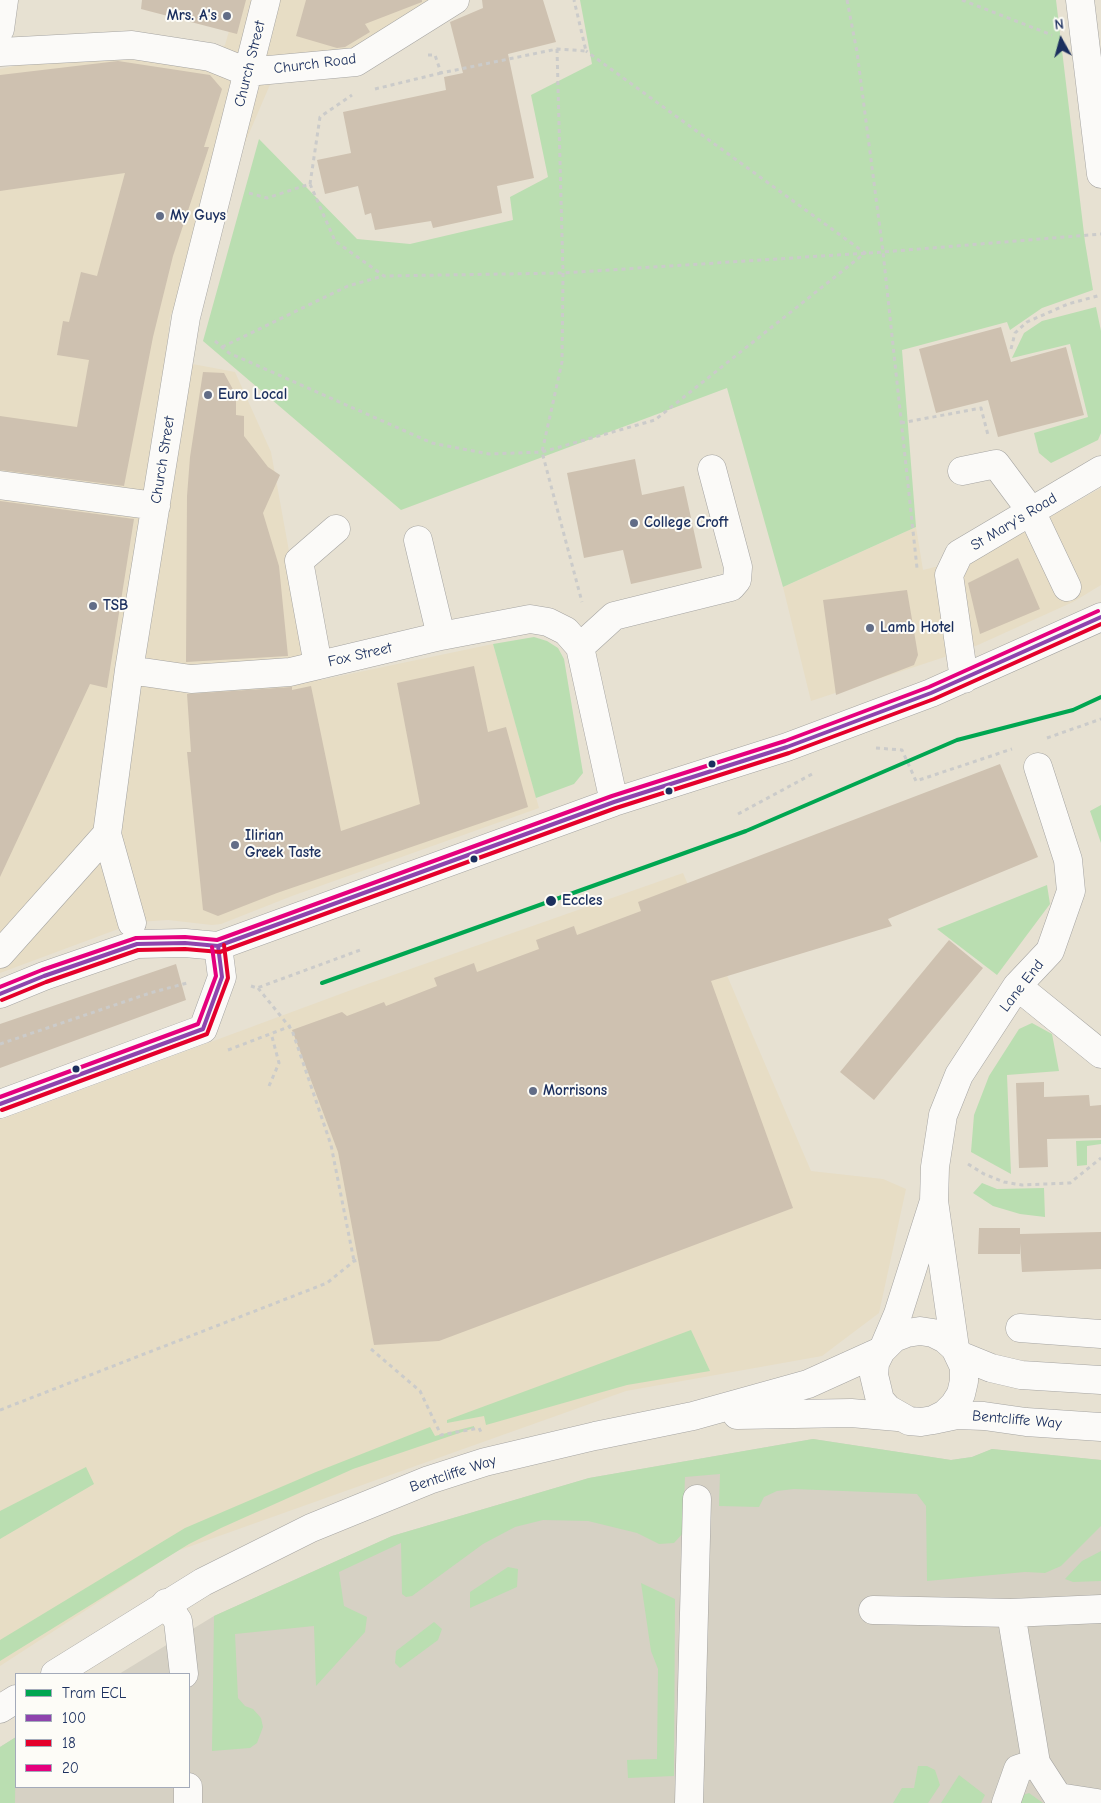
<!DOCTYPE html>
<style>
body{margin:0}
#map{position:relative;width:1101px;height:1803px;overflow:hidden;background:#e7e1d2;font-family:"Comic Neue",sans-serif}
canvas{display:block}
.legend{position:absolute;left:15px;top:1673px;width:175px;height:115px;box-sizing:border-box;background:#fdfcf7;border:1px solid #a3aaba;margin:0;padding:6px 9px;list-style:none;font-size:15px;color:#1b2f5e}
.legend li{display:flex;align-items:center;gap:10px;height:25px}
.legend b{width:25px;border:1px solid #a3aaba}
.north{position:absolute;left:1036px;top:15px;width:50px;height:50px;-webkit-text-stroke:4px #fdfcf7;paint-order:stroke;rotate:353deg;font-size:14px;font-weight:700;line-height:20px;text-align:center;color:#1b2f5e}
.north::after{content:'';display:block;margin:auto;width:18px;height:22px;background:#1b2f5e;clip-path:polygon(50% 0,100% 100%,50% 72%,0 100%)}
</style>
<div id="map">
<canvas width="1101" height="1803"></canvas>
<ul class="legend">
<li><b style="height:6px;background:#00a651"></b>Tram ECL</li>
<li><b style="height:6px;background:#8e44ad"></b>100</li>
<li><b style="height:6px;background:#e4002b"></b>18</li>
<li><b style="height:6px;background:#e5007d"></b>20</li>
</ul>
<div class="north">N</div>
</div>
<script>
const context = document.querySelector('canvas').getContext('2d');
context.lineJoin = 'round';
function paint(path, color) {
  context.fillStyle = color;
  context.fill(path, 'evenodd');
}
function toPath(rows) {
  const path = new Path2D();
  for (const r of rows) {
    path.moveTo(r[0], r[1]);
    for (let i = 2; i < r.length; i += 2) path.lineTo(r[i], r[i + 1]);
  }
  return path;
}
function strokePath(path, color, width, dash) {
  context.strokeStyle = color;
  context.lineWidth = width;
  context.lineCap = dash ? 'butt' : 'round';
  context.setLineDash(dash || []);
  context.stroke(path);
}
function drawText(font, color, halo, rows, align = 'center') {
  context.font = font + ' "Comic Neue",sans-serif';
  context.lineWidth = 4;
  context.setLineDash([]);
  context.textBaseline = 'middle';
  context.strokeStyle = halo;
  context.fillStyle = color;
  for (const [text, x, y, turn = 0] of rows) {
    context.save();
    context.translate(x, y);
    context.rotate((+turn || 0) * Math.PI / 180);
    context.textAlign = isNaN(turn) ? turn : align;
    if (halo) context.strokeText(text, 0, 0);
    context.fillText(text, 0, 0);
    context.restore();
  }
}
const built = toPath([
 [238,0,433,0,329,66,278,66,170,317,166,359,235,372,271,452,308,656,321,680,493,644,539,808,292,896,221,924,212,925,168,920,137,922,0,973,0,69,19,65,129,56,197,65,225,45],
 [1101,488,1101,585,1073,602,969,649,811,701,783,587,916,527,923,570,982,555],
 [683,873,811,1171,883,1179,906,1189,879,1313,822,1356,626,1391,177,1551,0,1666,0,1120,362,986]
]);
const industrial = toPath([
 [813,1439,951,1460,972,1457,992,1449,1101,1460,1101,1803,0,1803,0,1747,16,1737,16,1787,189,1787,189,1674,119,1674,214,1616,392,1536,589,1478]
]);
const green = toPath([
 [580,0,1056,0,1085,242,1093,290,1042,308,1010,330,1007,322,902,350,916,527,783,587,727,388,401,510,203,341,259,139,357,239,410,244,513,220,510,197,548,177,531,95,592,64],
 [1096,307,1101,331,1101,433,1098,440,1051,463,1039,453,1034,433,1088,417,1070,344,1012,358,1024,333,1042,321],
 [534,637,547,641,558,648,564,659,583,773,574,784,536,798,493,644],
 [1101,805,1101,843,1090,811],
 [1047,885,1050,904,997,975,937,929],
 [1032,1023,1052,1034,1059,1071,1007,1075,1011,1174,971,1152,974,1115,989,1076,1019,1029],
 [1101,1140,1101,1144,1087,1146,1087,1165,1077,1166,1076,1141],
 [982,1183,997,1189,1044,1188,1045,1217,1020,1214,993,1206,973,1193],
 [691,1330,710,1371,627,1385,486,1425,484,1416,447,1423,447,1420],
 [474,1426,474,1428,353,1469,221,1528,189,1544,0,1661,0,1640,185,1528,316,1472,430,1427,435,1436],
 [813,1439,951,1460,972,1457,992,1449,1101,1460,1101,1526,1061,1566,1045,1573,1025,1572,927,1581,926,1506,917,1494,794,1489,777,1491,764,1497,759,1507,719,1506,720,1474,685,1477,683,1533,674,1543,659,1544,637,1533,588,1521,543,1520,515,1527,483,1544,412,1596,406,1597,402,1594,401,1543,339,1572,344,1606,367,1617,365,1632,316,1686,314,1626,235,1634,238,1698,245,1706,253,1709,261,1718,263,1727,257,1743,250,1748,212,1751,214,1616,392,1536,589,1478],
 [86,1467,94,1484,0,1539,0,1511],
 [1101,1551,1101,1581,1073,1582,1065,1579,1082,1561],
 [508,1567,518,1569,517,1587,470,1608,470,1592],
 [641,1583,675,1599,674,1776,628,1778,627,1760,657,1759,658,1669,651,1651],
 [434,1622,442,1629,438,1640,400,1668,395,1663,396,1651],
 [16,1737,15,1803,0,1803,0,1747],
 [918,1766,927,1766,935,1770,940,1785,928,1803,893,1803,902,1788,914,1788],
 [959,1775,985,1795,981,1803,941,1803],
 [1029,1793,1043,1803,1015,1803,1017,1797]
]);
const building = toPath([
 [142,0,246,0,237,34,141,9],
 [306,0,422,0,422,2,365,24,370,32,345,47,337,48,296,36],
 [482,0,543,0,556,42,508,54,534,178,497,186,502,213,433,228,431,221,375,230,371,213,365,215,358,186,325,194,317,160,351,153,343,112,446,90,444,77,463,73,450,22,483,8],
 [118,61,210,75,222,89,204,147,209,147,173,256,153,337,124,486,0,470,0,416,77,427,89,360,57,355,63,321,69,322,81,272,97,276,125,173,0,191,0,75],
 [1001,327,1011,362,1066,347,1084,415,998,437,988,400,936,413,919,349],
 [203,372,224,373,236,395,236,415,244,416,244,436,268,467,280,475,263,513,279,566,288,656,186,662,187,496,190,457],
 [635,459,642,495,684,486,702,568,631,584,623,550,584,558,567,473],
 [0,501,134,519,107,688,90,684,0,877],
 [1018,558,1040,609,980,634,968,583],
 [907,590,918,655,914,665,836,695,823,600],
 [474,666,488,732,506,727,528,807,277,893,218,916,203,910,187,752,191,752,187,694,292,687,292,690,311,686,341,831,420,804,397,683],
 [1000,764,1038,857,888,919,892,926,711,981,793,1208,439,1341,374,1345,338,1152,292,1030,342,1012,347,1016,384,1002,386,1006,437,986,434,978,474,963,477,972,539,949,536,940,574,926,577,935,641,911,638,902],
 [949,940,983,968,874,1100,840,1072],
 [176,964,186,1000,0,1068,0,1024],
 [1044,1082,1044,1097,1089,1095,1090,1106,1101,1105,1101,1138,1047,1139,1048,1167,1019,1168,1016,1083],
 [979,1228,1020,1228,1020,1234,1101,1232,1101,1269,1022,1272,1020,1243,1020,1254,978,1254]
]);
const path = toPath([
 [847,0,857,52,883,252,917,568],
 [962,0,1052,35],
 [557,49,563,273,562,362,542,452,582,602],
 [428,55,435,55,441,73,557,49,586,51,574,0],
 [375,89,441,73],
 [310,184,320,117,352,95],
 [249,193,267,198,310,184,335,241,384,276,563,273,883,252,1101,234],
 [215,341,229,353,432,443,489,454,542,452,655,420,865,253,586,51],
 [222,347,348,286,383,276],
 [1011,349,1015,333,1027,322,1068,304,1101,295],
 [901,423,981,408,988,435],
 [1047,738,1101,719],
 [876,748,902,750,916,781,1012,749],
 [738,814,814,773],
 [251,986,257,988,363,949],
 [258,988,292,1030,331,1145,354,1261],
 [0,1044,150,993,187,983],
 [228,1050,291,1026],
 [269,1086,279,1063,271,1033],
 [968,1164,984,1174,1004,1182,1022,1185,1070,1183,1101,1158],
 [371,1349,420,1391,441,1435,479,1428,481,1432],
 [0,1410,327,1283,354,1261,358,1260]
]);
const minor = toPath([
 [1080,0,1101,174],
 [0,29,4,0],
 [0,52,132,45,210,57,247,72,356,62,455,0],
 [962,471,996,464,1031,511,1067,587],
 [0,485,156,506],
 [418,540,441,636],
 [580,647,614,616,731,587,737,580,738,567,712,469],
 [580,647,614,802],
 [318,665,299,561,336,529],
 [129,670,191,679,290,672,441,636,530,619,548,622,566,631,580,647],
 [964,679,949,575,959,554,1101,470],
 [132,923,107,834,129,670,186,317,266,0],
 [0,954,107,834],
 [1017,986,1101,1054],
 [0,994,44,976,137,944,185,943,218,946,614,802,787,747,931,693,1101,617],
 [0,1104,203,1029,222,977,218,946],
 [1020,1328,1101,1334],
 [884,1347,898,1314,933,1204],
 [955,1348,934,1201,935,1167,943,1115,959,1075,1017,986,1050,951,1071,891,1068,860,1038,767],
 [166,1603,178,1621,184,1674],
 [873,1610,1011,1613],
 [188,1787,188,1803],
 [689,1803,697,1499],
 [1006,1803,1018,1769,1036,1763],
 [1097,1803,1058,1797,1036,1763,1011,1613,1101,1609]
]);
const major = toPath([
 [959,1355,991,1368,1021,1375,1101,1380],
 [737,1415,851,1413,898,1417],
 [933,1420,957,1415,984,1416,1026,1422,1101,1427],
 [55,1674,203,1582,311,1528,429,1480,485,1462,595,1436,693,1416,808,1384,881,1351,894,1338,907,1333,920,1331,933,1333,945,1339,955,1348,964,1367,964,1381,961,1394,954,1405,945,1414,933,1420,921,1422,909,1421,888,1409,880,1400,874,1375,875,1363,881,1351],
 [0,1709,16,1699]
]);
const bus1 = toPath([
 [0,994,44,976,137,944,185,943,218,946,614,802,787,747,931,693,1101,617],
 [0,1104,203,1029,222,977,218,946]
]);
const bus2 = toPath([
 [2,1000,46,982,138,950,185,949,220,952,616,808,789,753,934,699,1101,624],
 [2,1110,207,1034,228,978,224,945]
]);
const bus3 = toPath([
 [0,987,42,970,136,938,185,937,217,940,612,796,785,741,929,687,1098,611],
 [0,1097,198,1024,216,976,212,947]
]);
const tram1 = toPath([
 [322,983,746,831,957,740,1073,710,1101,697]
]);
const markers = [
 [227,16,5,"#626d87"],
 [160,216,5,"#626d87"],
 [208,395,5,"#626d87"],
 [634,523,5,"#626d87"],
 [93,606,5,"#626d87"],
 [870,628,5,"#626d87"],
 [712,764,4.5,"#1b2f5e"],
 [669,791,4.5,"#1b2f5e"],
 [235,845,5,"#626d87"],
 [474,859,4.5,"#1b2f5e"],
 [551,901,6,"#1b2f5e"],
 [76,1069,4.5,"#1b2f5e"],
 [533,1091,5,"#626d87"]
];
const poiNames = [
 ["Mrs. A's",217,16,"right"],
 ["My Guys",170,216],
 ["Euro Local",218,395],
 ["College Croft",644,523],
 ["TSB",103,606],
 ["Lamb Hotel",880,628],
 ["Ilirian",245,836],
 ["Greek Taste",245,853],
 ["Morrisons",543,1091]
];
const streetNames = [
 ["Church Street",250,64,-76],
 ["Church Road",315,64,-7],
 ["Church Street",163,460,-81],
 ["St Mary's Road",1014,522,-31],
 ["Fox Street",360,655,-13],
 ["Lane End",1022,986,-52],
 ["Bentcliffe Way",1017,1420,5],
 ["Bentcliffe Way",453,1474,-18]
];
const stopNames = [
 ["Eccles",562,901]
];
paint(built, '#e7ddc5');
paint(industrial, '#d6d1c4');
paint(green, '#badeb1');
paint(building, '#cec1b0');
strokePath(minor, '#a5a4a2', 29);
strokePath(major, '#a5a4a2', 29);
strokePath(path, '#cbcbca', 3, [4, 4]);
strokePath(minor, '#fbfaf8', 28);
strokePath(major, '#fbfaf8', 28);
strokePath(bus1, '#8e44ad', 4);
strokePath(bus2, '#e4002b', 4);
strokePath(bus3, '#e5007d', 4);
strokePath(tram1, '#00a651', 4);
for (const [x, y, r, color] of markers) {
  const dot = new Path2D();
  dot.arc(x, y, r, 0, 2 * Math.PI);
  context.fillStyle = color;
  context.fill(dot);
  strokePath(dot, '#fdfcf7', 2);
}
drawText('bold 15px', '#1b2f5e', '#fdfcf7', poiNames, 'left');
drawText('15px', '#1b2f5e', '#fdfcf7', streetNames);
drawText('bold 15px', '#1b2f5e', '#fdfcf7', stopNames, 'left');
</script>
